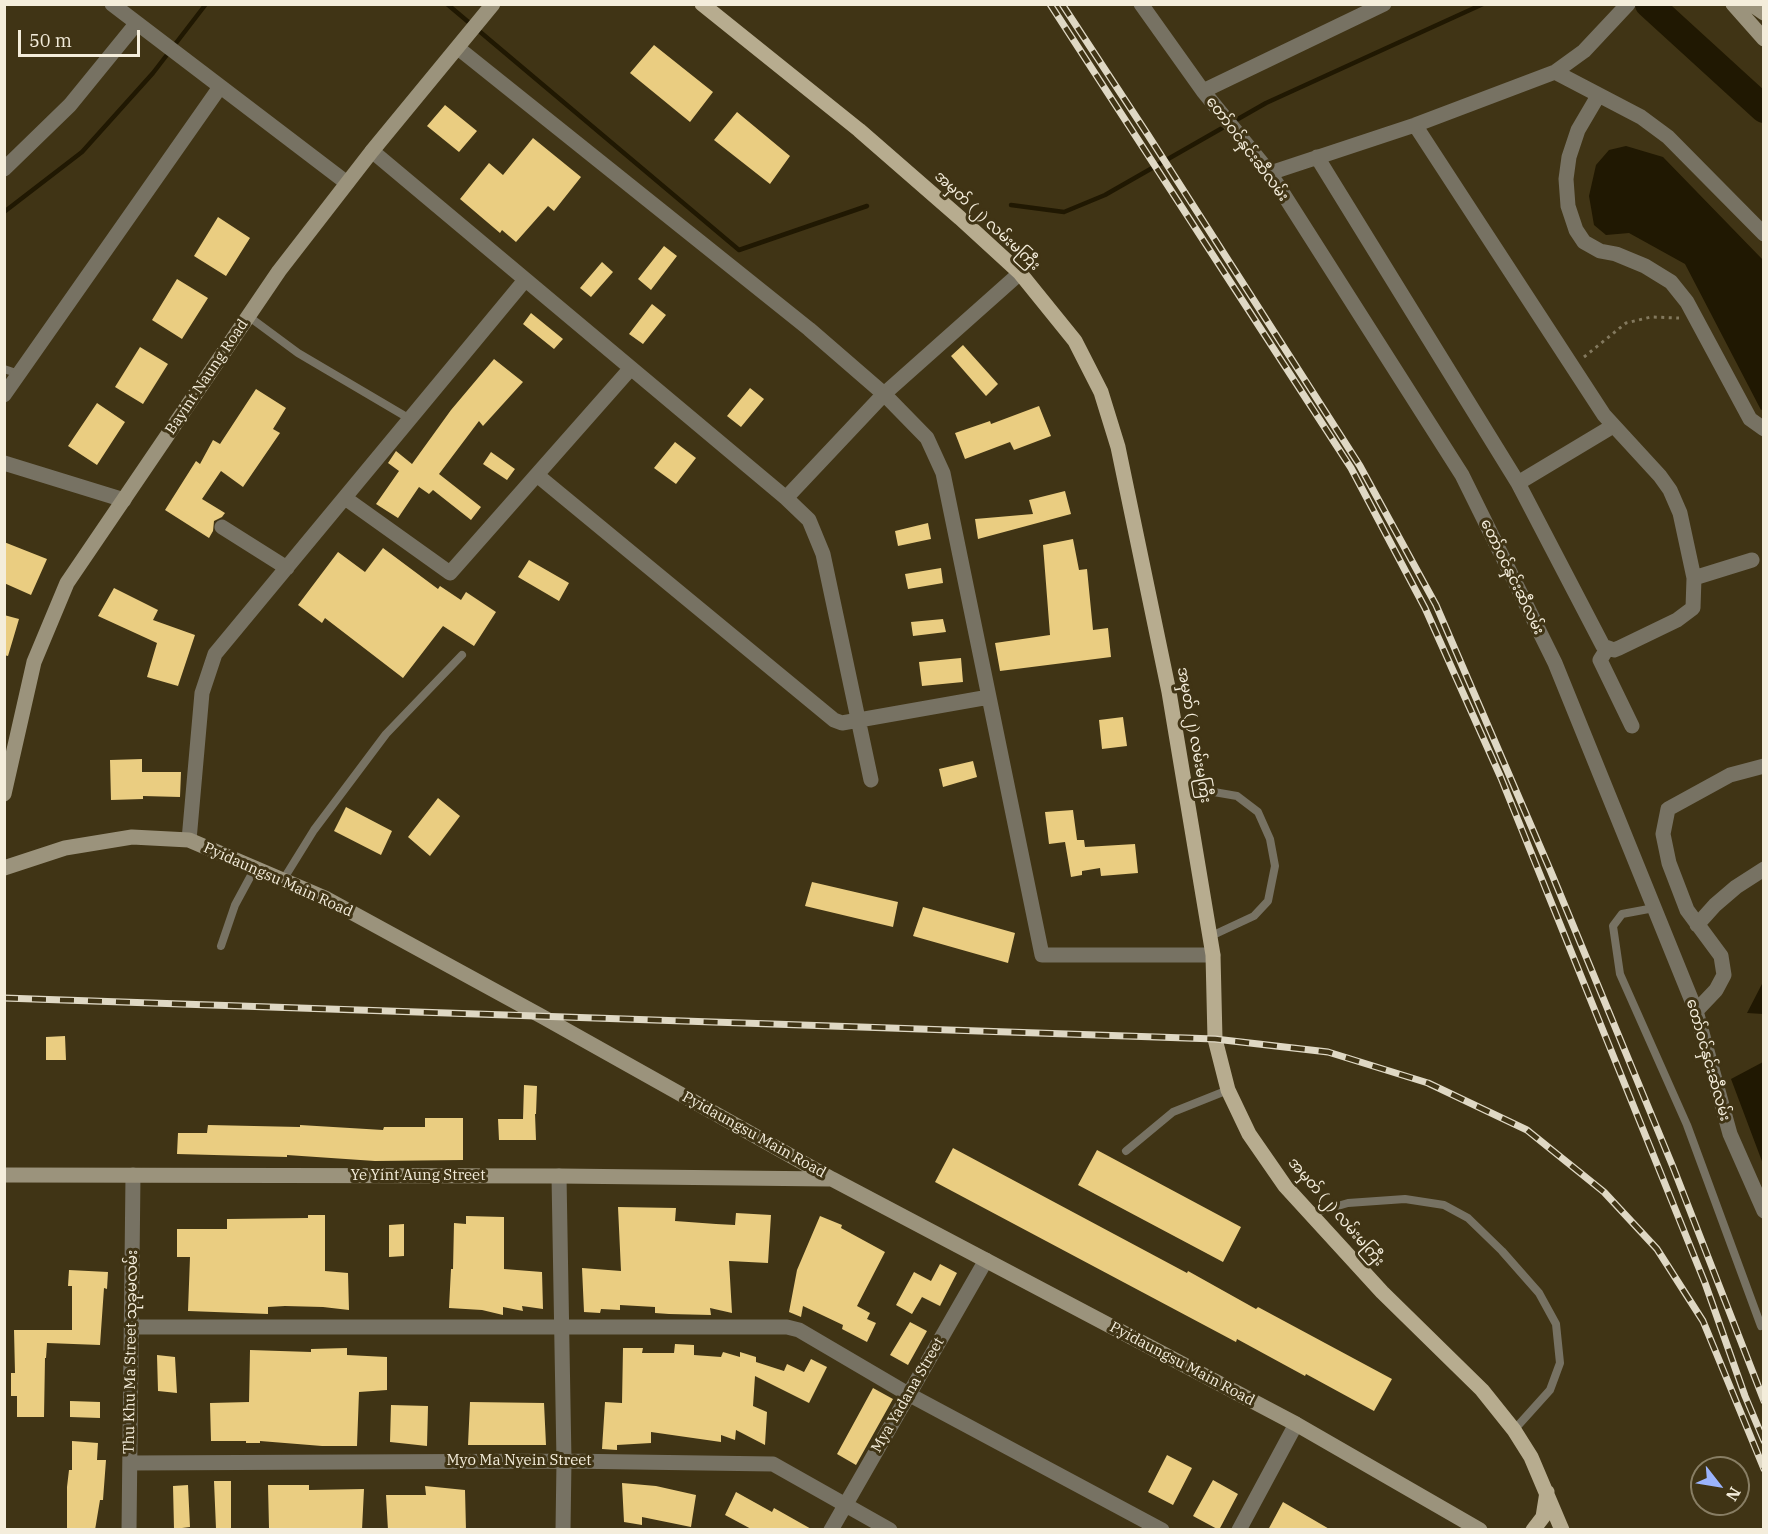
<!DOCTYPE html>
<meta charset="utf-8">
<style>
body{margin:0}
#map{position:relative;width:1768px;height:1534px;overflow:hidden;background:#403415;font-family:"IBM Plex Serif",serif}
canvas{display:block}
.frame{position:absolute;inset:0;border:6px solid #f4eddb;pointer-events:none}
.north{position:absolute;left:1690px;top:1456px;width:60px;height:60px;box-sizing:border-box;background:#403415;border:2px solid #887e64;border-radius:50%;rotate:121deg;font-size:16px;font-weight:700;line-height:24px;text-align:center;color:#f4eddb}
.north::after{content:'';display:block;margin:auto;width:21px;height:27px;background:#9bb4fd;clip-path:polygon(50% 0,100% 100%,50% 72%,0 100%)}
.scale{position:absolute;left:18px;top:30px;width:122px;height:27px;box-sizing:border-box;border:3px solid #f4eddb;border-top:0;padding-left:8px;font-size:18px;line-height:21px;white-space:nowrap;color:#f4eddb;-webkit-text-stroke:4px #403415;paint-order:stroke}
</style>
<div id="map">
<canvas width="1768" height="1534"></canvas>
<div class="frame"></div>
<div class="north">N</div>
<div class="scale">50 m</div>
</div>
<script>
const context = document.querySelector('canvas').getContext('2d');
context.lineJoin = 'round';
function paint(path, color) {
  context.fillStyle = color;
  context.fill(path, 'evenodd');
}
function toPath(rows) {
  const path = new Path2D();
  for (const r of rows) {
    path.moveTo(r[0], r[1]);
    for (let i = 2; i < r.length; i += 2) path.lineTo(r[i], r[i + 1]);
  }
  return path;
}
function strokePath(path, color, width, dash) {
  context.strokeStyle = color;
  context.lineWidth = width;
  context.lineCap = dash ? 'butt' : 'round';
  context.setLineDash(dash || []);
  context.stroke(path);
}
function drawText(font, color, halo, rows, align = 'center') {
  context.font = font + ' "IBM Plex Serif","Noto Sans Myanmar",serif';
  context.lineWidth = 6;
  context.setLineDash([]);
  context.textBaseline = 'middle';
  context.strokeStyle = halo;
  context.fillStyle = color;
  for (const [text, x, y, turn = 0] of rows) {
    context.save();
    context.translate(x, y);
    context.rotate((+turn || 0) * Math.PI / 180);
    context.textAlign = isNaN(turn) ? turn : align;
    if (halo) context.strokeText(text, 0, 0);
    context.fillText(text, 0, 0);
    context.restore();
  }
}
const water = toPath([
 [1626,146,1663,157,1763,260,1763,409,1761,410,1685,264,1629,233,1606,235,1594,225,1589,196,1596,165,1609,150],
 [1763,982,1763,1014,1747,1013],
 [1763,1062,1764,1164,1763,1164,1731,1079]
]);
const stream = toPath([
 [447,4,739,250,867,206],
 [1011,205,1064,212,1105,195,1266,103,1483,4],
 [4,212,82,152,153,73,206,4]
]);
const river = toPath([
 [1649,4,1764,109]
]);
const building = toPath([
 [654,45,713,92,690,122,630,73],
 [445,105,477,131,459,152,427,126],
 [737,112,790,156,770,184,714,140],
 [533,138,581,177,554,211,548,206,516,242,502,230,500,233,460,199,489,163,503,175],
 [218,217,250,238,226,276,194,256],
 [664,246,677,256,651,290,638,279],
 [602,262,613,272,591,297,580,288],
 [177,279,208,298,182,339,152,320],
 [652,304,666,315,643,344,629,334],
 [531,313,563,339,554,349,523,324],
 [963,345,998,384,986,396,951,356],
 [140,347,168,364,143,404,115,387],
 [494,359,523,382,483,426,479,421,439,474,481,507,471,520,433,490,429,494,419,487,398,518,376,504,399,471,388,463,396,451,412,464,451,410],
 [750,388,764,399,741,427,727,416],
 [256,389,286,408,273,429,280,433,243,487,221,471,202,499,225,513,222,517,214,521,213,531,209,538,165,510,196,461,200,464,213,440,220,444],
 [97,403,125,422,97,465,68,446],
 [1039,406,1051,436,1014,450,1010,442,965,459,955,433,990,421,991,424],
 [675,442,696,458,676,484,654,468],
 [491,452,515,469,507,480,483,464],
 [1065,491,1071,514,978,539,975,519,1033,514,1029,500],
 [928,523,931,539,898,546,895,531],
 [1073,539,1079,570,1087,569,1093,630,1108,628,1111,657,1000,671,995,643,1050,635,1043,545],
 [4,542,47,559,31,595,4,583],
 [383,548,438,589,440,586,461,600,466,592,496,612,474,646,443,626,403,678,325,618,322,623,298,605,338,552,365,572],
 [529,560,569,583,559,601,518,577],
 [941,568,943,583,908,589,905,574],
 [114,588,158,610,153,620,195,635,178,686,147,677,157,643,98,616],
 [4,615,19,619,8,656,4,655],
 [943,619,946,632,913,636,911,622],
 [961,658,963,682,922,686,919,662],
 [1123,717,1127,746,1102,749,1099,720],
 [142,759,142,772,181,772,180,797,143,796,143,799,111,800,110,760],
 [973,761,977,777,943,787,939,769],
 [438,798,460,816,430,856,408,837],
 [346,807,392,831,381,855,334,831],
 [1073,810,1077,840,1084,840,1085,847,1135,844,1138,873,1101,876,1100,868,1082,871,1082,875,1071,877,1065,842,1049,844,1045,812],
 [812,882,898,902,893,927,805,906],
 [923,907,1015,933,1008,963,913,936],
 [65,1036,66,1060,46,1060,46,1037],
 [524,1085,537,1086,536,1114,535,1114,536,1140,499,1140,498,1119,523,1119],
 [425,1118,463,1118,463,1160,375,1161,287,1155,287,1157,177,1154,178,1133,207,1133,208,1125,300,1127,300,1125,383,1130,384,1127,425,1127],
 [953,1148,1187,1273,1188,1271,1256,1309,1258,1307,1392,1379,1374,1411,1306,1374,1305,1376,1237,1339,1236,1342,935,1182],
 [1097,1150,1241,1227,1223,1262,1078,1185],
 [618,1207,676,1208,675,1221,716,1224,735,1225,736,1213,771,1215,768,1263,729,1261,732,1313,710,1308,711,1315,669,1314,655,1313,655,1307,620,1305,620,1310,601,1309,600,1313,584,1312,582,1268,621,1271],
 [308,1215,325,1215,325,1271,348,1273,349,1310,323,1307,285,1306,268,1307,268,1314,188,1311,190,1257,177,1257,177,1229,227,1229,227,1219,308,1218],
 [466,1216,504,1217,504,1269,542,1272,543,1309,522,1306,523,1311,503,1307,503,1315,482,1310,449,1308,451,1269,453,1269,454,1223,466,1224],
 [820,1216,842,1225,841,1228,885,1252,857,1306,870,1313,867,1319,876,1323,867,1342,842,1329,843,1325,803,1306,801,1317,789,1312,797,1270],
 [404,1224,404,1256,389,1257,389,1225],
 [940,1264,957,1273,940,1306,922,1297,912,1314,896,1305,914,1272,931,1281],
 [69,1270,108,1272,107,1289,104,1288,100,1345,47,1343,46,1358,45,1358,44,1417,17,1417,17,1396,11,1396,11,1373,15,1373,14,1330,72,1330,72,1286,68,1286],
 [910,1322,927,1331,908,1365,890,1355],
 [675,1344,694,1345,694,1355,721,1357,723,1352,740,1357,740,1352,756,1357,756,1362,784,1371,787,1364,804,1372,811,1359,827,1367,809,1403,755,1376,753,1406,767,1412,765,1445,736,1430,735,1440,721,1435,721,1442,651,1432,651,1443,617,1445,617,1450,602,1449,605,1402,622,1403,623,1348,643,1348,642,1353,674,1353],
 [347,1348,347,1355,387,1357,387,1390,359,1392,357,1446,322,1446,260,1441,260,1443,246,1443,246,1441,211,1441,210,1403,249,1402,250,1350,311,1352,311,1349],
 [157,1355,175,1357,177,1393,158,1391],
 [873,1388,893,1399,856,1465,837,1454],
 [70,1401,100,1402,100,1418,70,1417],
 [470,1402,544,1403,546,1445,468,1445],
 [391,1405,428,1406,427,1446,390,1442],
 [72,1441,98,1443,97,1460,106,1460,103,1500,100,1500,95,1530,67,1530,67,1487,69,1470,72,1470],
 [1167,1455,1192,1468,1173,1505,1148,1492],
 [1213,1480,1238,1494,1219,1530,1193,1516],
 [214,1481,231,1481,231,1530,216,1529],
 [622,1483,656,1486,696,1495,691,1527,642,1517,642,1525,624,1522],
 [188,1485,190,1527,174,1529,173,1486],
 [268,1485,309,1485,309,1490,364,1489,362,1530,269,1528],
 [425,1486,465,1490,466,1530,388,1530,386,1495,426,1495],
 [736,1492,772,1512,774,1508,813,1530,753,1530,725,1515],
 [1283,1502,1331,1530,1268,1530]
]);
const path = toPath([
 [1584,357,1626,323,1651,317,1679,318]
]);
const lane = toPath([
 [248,316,298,353,410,419],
 [4,369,19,374],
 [1185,787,1237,796,1258,812,1270,839,1275,866,1268,901,1254,916,1209,937],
 [283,880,314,830,386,734,462,655],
 [1654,908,1622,914,1613,926,1620,974,1687,1125,1761,1326],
 [221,946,235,905,255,868],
 [1126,1151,1173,1112,1228,1090],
 [1310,1214,1348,1203,1405,1199,1444,1205,1468,1218,1502,1251,1539,1293,1556,1324,1560,1363,1550,1390,1514,1430]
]);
const street = toPath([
 [112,4,347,183],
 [1141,4,1203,91,1270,173,1462,475,1555,663,1696,1011,1730,1134,1764,1211],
 [458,48,809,329,884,394,927,438,943,473,1042,955,1213,955],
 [1555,72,1641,117,1668,137,1764,234],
 [1203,91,1384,4],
 [1598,96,1578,130,1569,157,1566,179,1568,206,1576,230,1584,242,1600,251,1616,254,1645,266,1671,282,1687,302,1750,419,1764,429],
 [372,151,786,498,809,520,823,554,871,780],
 [1317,157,1518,483,1603,646,1614,650,1619,648,1677,620,1693,608,1694,578,1680,513,1670,490,1660,476,1604,415,1415,125],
 [4,169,70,105,136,24],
 [1270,173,1415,125,1555,72,1584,51,1628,4],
 [4,395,220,87],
 [4,463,124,500],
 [537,475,834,720,842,723,989,697],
 [1518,483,1613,426],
 [345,498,450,573,631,368],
 [786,498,884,394,1020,273],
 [222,527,287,568],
 [1694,578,1752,560],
 [1607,649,1600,660,1632,726],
 [189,840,202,693,215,654,525,280],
 [1697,925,1715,905,1736,887,1764,869],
 [1696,1011,1716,990,1724,975,1721,956,1687,910,1669,863,1663,834,1668,809,1730,775,1764,766],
 [559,1176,564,1461,563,1530],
 [131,1327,787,1327,799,1330,908,1394,1162,1530],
 [130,1463,564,1461,773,1464,890,1530],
 [129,1530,133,1175],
 [831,1530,986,1260],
 [1239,1530,1296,1424]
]);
const secondary = toPath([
 [1733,4,1764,39],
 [1751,4,1764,13],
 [4,794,34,662,67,583,279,271,372,151,493,4],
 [4,868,65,848,132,837,189,840,327,899,543,1017,832,1179,1296,1424,1480,1530],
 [4,1175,559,1176,829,1179]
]);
const primary = toPath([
 [702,4,859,130,960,218,1020,273,1075,341,1101,392,1118,447,1169,692,1213,955,1215,1039,1228,1090,1249,1134,1285,1186,1382,1292,1482,1390,1514,1430,1531,1457,1562,1530],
 [1533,1530,1543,1517,1547,1492]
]);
const rail = toPath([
 [1050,4,1351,468,1425,608,1501,778,1705,1283,1745,1396,1764,1441],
 [1062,4,1148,135,1360,466,1436,605,1551,872,1673,1167,1764,1401],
 [4,998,1215,1039,1328,1052,1428,1083,1527,1130,1604,1192,1657,1249,1703,1321,1764,1469]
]);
const streetNames = [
 ["တော်ဝင်နှင်းဆီလမ်း",1247,149,53],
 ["အမှတ် (၂) လမ်းမကြီး",987,221,43],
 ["Bayint Naung Road",207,377,-56],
 ["တော်ဝင်နှင်းဆီလမ်း",1512,577,64],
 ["အမှတ် (၂) လမ်းမကြီး",1194,735,80],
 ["Pyidaungsu Main Road",278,880,24],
 ["တော်ဝင်နှင်းဆီလမ်း",1708,1060,74],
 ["Pyidaungsu Main Road",754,1135,29],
 ["Ye Yint Aung Street",418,1176],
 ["အမှတ် (၂) လမ်းမကြီး",1336,1212,49],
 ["Thu Khu Ma Street သုခုမလမ်း",131,1352,-89],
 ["Pyidaungsu Main Road",1182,1364,28],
 ["Mya Yadana Street",908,1395,-60],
 ["Myo Ma Nyein Street",519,1461]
];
paint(water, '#201802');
strokePath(stream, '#201802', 4.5);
strokePath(river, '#201802', 28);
paint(building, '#eacd81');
strokePath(path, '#83795e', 3, [3, 4.5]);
strokePath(lane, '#777263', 8);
strokePath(street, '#777263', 15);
strokePath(secondary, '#9b937c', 15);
strokePath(primary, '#b7ac8f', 15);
strokePath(rail, '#dfd8c4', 7);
strokePath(rail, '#403415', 4.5, [14]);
drawText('15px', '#f4eddb', '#403415', streetNames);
</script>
